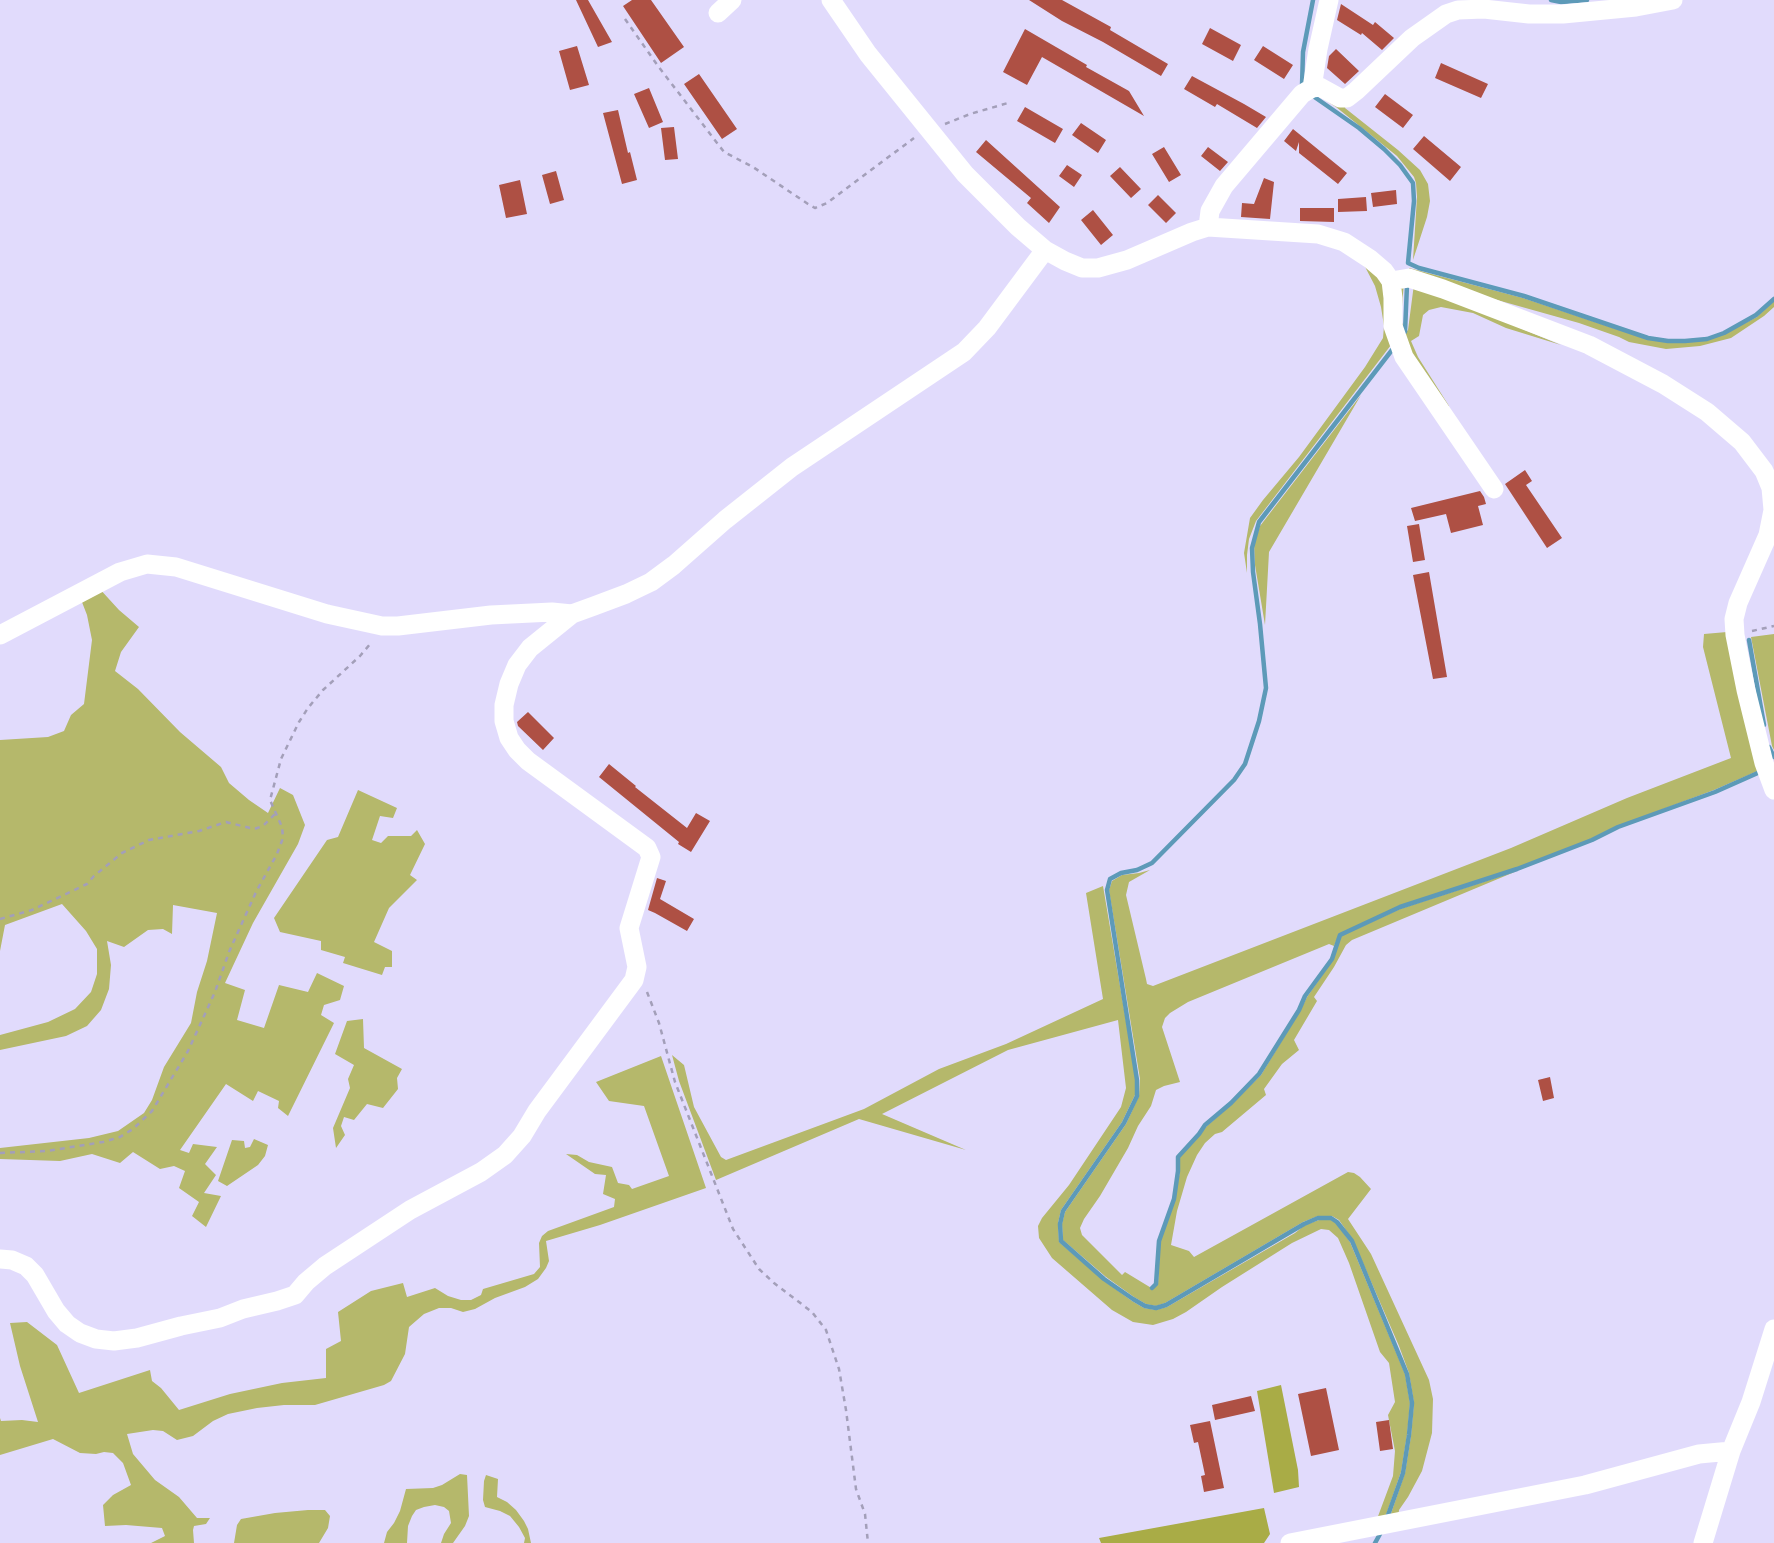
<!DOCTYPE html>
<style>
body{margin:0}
canvas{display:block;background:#e1dbfc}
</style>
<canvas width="1774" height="1543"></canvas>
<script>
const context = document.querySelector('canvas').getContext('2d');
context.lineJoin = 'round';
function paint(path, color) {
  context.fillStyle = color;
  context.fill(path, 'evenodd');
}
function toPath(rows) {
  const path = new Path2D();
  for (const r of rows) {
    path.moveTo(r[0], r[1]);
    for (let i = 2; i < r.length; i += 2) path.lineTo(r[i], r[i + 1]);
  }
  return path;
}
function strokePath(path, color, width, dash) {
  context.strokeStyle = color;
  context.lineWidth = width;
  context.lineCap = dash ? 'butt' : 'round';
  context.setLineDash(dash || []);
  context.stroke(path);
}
const green = toPath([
 [1315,93,1347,101,1345,108,1398,150,1420,170,1428,184,1430,201,1427,217,1413,260,1417,197,1416,183,1414,177,1397,156,1336,107],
 [1361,259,1381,279,1385,293,1391,345,1256,521,1249,539,1247,555,1247,573,1244,553,1250,518,1263,500,1299,457,1365,367,1383,338,1384,326,1381,307,1375,286],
 [1409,268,1523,298,1646,339,1667,342,1694,342,1724,334,1757,317,1774,301,1774,307,1764,316,1731,338,1700,346,1666,349,1629,342,1619,337,1579,323,1490,298,1410,271],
 [1404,282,1401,319,1405,333,1408,330,1414,284,1561,345,1506,328,1473,313,1441,307,1429,310,1423,315,1419,336,1411,341,1418,357,1449,406,1444,408,1401,339,1398,284],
 [1361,395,1269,552,1265,625,1255,565,1254,544,1260,526],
 [98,587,119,610,139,627,121,652,115,671,138,689,180,732,221,767,229,783,249,800,268,813,280,788,293,795,305,825,298,844,253,923,225,983,245,990,237,1020,264,1028,279,985,308,992,317,973,344,986,340,1000,324,1005,321,1015,334,1023,288,1116,278,1108,279,1101,258,1091,253,1101,226,1084,180,1150,189,1153,193,1144,217,1147,205,1164,216,1175,204,1193,221,1196,206,1227,192,1216,199,1202,179,1188,185,1171,174,1166,160,1169,133,1152,120,1163,92,1154,60,1161,0,1159,0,1148,89,1138,118,1131,144,1113,152,1100,164,1067,191,1023,197,992,207,961,217,913,173,905,172,934,163,929,148,930,124,947,107,941,111,965,109,989,101,1010,87,1026,66,1036,0,1050,0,1035,48,1022,75,1009,91,992,97,974,97,949,86,931,62,904,5,925,0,951,0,740,48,737,64,731,71,715,84,704,92,640,87,615,80,597],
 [1727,632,1760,770,1714,790,1618,826,1591,839,1516,868,1399,906,1339,934,1334,946,1329,944,1188,1002,1170,1013,1165,1018,1162,1027,1180,1082,1164,1086,1156,1090,1151,1106,1138,1126,1128,1148,1100,1196,1084,1219,1080,1228,1082,1235,1122,1275,1125,1272,1153,1289,1158,1284,1160,1242,1175,1199,1180,1171,1180,1157,1207,1126,1232,1104,1261,1075,1300,1011,1307,997,1333,960,1341,936,1400,909,1517,871,1352,940,1346,945,1334,967,1314,997,1317,1001,1294,1040,1299,1050,1282,1064,1264,1089,1266,1095,1222,1132,1215,1134,1205,1143,1197,1155,1187,1177,1177,1211,1171,1245,1189,1251,1194,1257,1348,1172,1354,1173,1360,1177,1371,1189,1348,1219,1371,1254,1429,1380,1433,1399,1432,1433,1422,1471,1408,1497,1399,1510,1398,1520,1388,1522,1405,1473,1411,1436,1414,1403,1409,1373,1399,1346,1353,1240,1339,1220,1332,1216,1318,1216,1303,1222,1165,1303,1156,1306,1146,1304,1134,1297,1106,1277,1063,1240,1062,1224,1065,1212,1126,1124,1139,1096,1140,1079,1109,890,1112,881,1122,875,1139,873,1150,870,1129,882,1126,895,1146,979,1147,984,1153,986,1511,848,1627,798,1731,758,1703,647,1704,634],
 [1774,634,1774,750,1772,746,1751,637],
 [358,790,397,808,393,818,380,816,372,840,381,843,388,836,411,836,417,830,425,844,410,875,417,880,389,908,374,942,392,951,392,967,385,967,382,975,343,963,345,957,321,950,321,941,280,932,274,918,327,840,338,837],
 [1103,886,1136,1080,1135,1095,1122,1122,1061,1210,1058,1223,1059,1242,1103,1280,1132,1301,1144,1308,1156,1310,1167,1307,1295,1233,1305,1225,1319,1220,1331,1220,1336,1223,1350,1242,1405,1374,1410,1403,1407,1435,1401,1472,1385,1518,1377,1519,1393,1476,1395,1451,1388,1415,1395,1402,1389,1363,1380,1352,1349,1263,1338,1238,1329,1230,1321,1229,1292,1243,1222,1287,1186,1312,1173,1319,1153,1325,1133,1322,1112,1310,1052,1258,1039,1238,1038,1226,1042,1218,1069,1185,1121,1107,1126,1088,1118,1020,1008,1050,882,1114,966,1150,859,1119,716,1180,679,1081,672,1055,684,1065,694,1107,721,1157,726,1160,864,1109,939,1069,1006,1044,1103,999,1086,893],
 [363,1019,364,1048,402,1069,397,1078,398,1089,383,1108,367,1104,354,1120,344,1117,341,1126,345,1135,336,1148,333,1128,350,1088,348,1079,354,1065,335,1054,347,1021],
 [661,1056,706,1188,600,1225,546,1241,549,1261,546,1268,538,1279,525,1287,495,1298,475,1309,463,1312,451,1308,439,1308,424,1314,409,1327,405,1354,391,1381,384,1385,315,1405,284,1405,257,1408,228,1414,213,1421,193,1436,177,1440,163,1431,153,1430,127,1434,133,1454,155,1480,179,1497,197,1518,210,1518,206,1524,194,1526,193,1530,194,1543,151,1543,165,1536,162,1528,126,1525,105,1526,103,1505,113,1495,131,1485,123,1463,113,1453,104,1452,96,1454,80,1453,53,1439,0,1455,0,1418,1,1421,22,1420,38,1422,20,1366,10,1323,27,1322,57,1345,79,1393,150,1370,152,1381,161,1388,179,1410,230,1394,282,1383,326,1378,326,1349,341,1341,338,1312,371,1291,403,1283,407,1297,435,1288,448,1296,461,1300,471,1300,481,1295,483,1289,534,1274,540,1267,539,1243,542,1236,548,1231,614,1207,615,1199,603,1194,606,1175,595,1174,566,1154,577,1155,589,1162,612,1167,618,1183,629,1185,632,1189,669,1176,644,1106,609,1101,596,1082],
 [254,1139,268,1145,265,1156,258,1165,227,1186,218,1181,232,1140,244,1141,245,1148,250,1147],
 [460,1474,467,1475,469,1516,465,1526,453,1543,441,1543,444,1534,451,1523,449,1511,444,1507,435,1505,424,1507,416,1510,412,1516,408,1526,407,1543,384,1543,387,1532,394,1523,400,1511,406,1489,433,1488,442,1485],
 [486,1475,498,1479,497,1497,507,1502,516,1510,524,1521,528,1529,531,1543,524,1543,525,1538,519,1527,510,1516,500,1511,485,1507,483,1500,484,1481],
 [308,1510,325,1510,330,1516,328,1528,319,1543,234,1543,237,1525,241,1519,275,1513]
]);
const forest = toPath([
 [1281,1385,1298,1470,1299,1487,1274,1493,1257,1391],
 [1264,1508,1270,1534,1264,1543,1101,1543,1099,1538]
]);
const stream = toPath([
 [1551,0,1561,2,1587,0],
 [1302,86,1303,52,1313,0],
 [1313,96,1359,128,1384,149,1400,165,1413,183,1414,201,1408,263,1419,268,1524,296,1648,338,1668,341,1685,341,1707,339,1724,333,1756,315,1774,299],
 [1405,332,1407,285],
 [1749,640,1764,725],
 [1769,747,1774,757],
 [1152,1288,1156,1284,1159,1241,1174,1199,1178,1171,1178,1157,1199,1134,1205,1125,1231,1103,1259,1074,1299,1010,1305,996,1332,959,1340,935,1400,907,1517,869,1592,840,1618,827,1715,792,1760,772],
 [1387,1518,1403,1473,1409,1435,1412,1403,1407,1374,1352,1241,1337,1222,1331,1218,1318,1218,1304,1224,1166,1305,1156,1308,1145,1306,1133,1299,1104,1279,1061,1241,1060,1224,1063,1211,1124,1123,1137,1096,1137,1080,1107,890,1110,879,1121,873,1137,870,1152,863,1234,780,1245,764,1259,721,1266,688,1260,624,1253,572,1252,548,1259,522,1392,350],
 [1375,1543,1380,1534]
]);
const building = toPath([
 [576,0,588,0,612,42,598,47],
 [632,0,651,0,684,47,661,63,623,6],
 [1029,0,1062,0,1111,27,1110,30,1168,64,1161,76,1103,42,1062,21],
 [1341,4,1373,25,1375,22,1394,38,1382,50,1362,33,1361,35,1337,20],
 [1210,28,1241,45,1233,61,1202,44],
 [1025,29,1087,65,1086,67,1129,91,1144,116,1042,57,1027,85,1003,72],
 [577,46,589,85,570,90,559,51],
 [1263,46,1293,65,1284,79,1254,60],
 [1336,49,1359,71,1345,84,1327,68,1329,56],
 [1441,63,1488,84,1481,98,1435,78],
 [699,74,737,129,722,139,684,84],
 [1192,76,1244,104,1266,117,1257,128,1217,104,1215,107,1184,89],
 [649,88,663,122,649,128,634,94],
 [1385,94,1413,115,1403,128,1375,107],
 [1025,107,1063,129,1055,143,1017,121],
 [618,110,628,153,630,152,637,180,622,184,603,113],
 [1081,123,1106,140,1098,153,1072,135],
 [674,127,678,159,665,160,661,128],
 [1293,129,1347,173,1338,184,1299,153,1299,142,1296,151,1284,141],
 [1424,136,1461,167,1450,181,1413,149],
 [986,140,1060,207,1049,223,1027,203,1031,198,976,152],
 [1164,147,1181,175,1169,182,1152,154],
 [1208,147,1228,162,1220,171,1201,156],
 [1067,165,1082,175,1074,187,1059,176],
 [1120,167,1141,189,1131,198,1110,176],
 [556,171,564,200,550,204,542,175],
 [1264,178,1274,182,1270,219,1241,217,1242,203,1254,204],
 [520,180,527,214,506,218,499,185],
 [1396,190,1397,204,1373,207,1371,193],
 [1158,195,1176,213,1166,223,1148,205],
 [1366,197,1367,211,1338,212,1338,199],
 [1300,208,1334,208,1334,222,1300,221],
 [1093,210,1113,235,1101,245,1081,220],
 [1525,470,1532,481,1526,485,1562,538,1547,548,1505,484],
 [1480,491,1484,497,1486,504,1478,506,1483,525,1451,533,1446,514,1415,521,1411,508],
 [1419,524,1425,560,1413,562,1407,526],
 [1429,572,1447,677,1433,679,1413,575],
 [528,712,554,738,543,750,518,726,517,722],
 [609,764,636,786,635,787,687,828,696,813,710,821,691,852,678,844,679,842,599,777],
 [657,878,666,881,660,899,694,919,687,931,655,913,648,910],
 [1550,1077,1554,1098,1543,1101,1538,1080],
 [1326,1388,1339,1450,1311,1456,1298,1394],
 [1251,1396,1255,1411,1215,1420,1212,1405],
 [1389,1420,1393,1449,1380,1451,1376,1422],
 [1210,1421,1224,1488,1204,1492,1201,1476,1205,1475,1198,1442,1194,1443,1190,1425]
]);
const path = toPath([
 [625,19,658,66,724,152,753,167,808,204,815,208,827,203,914,138],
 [945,124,970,114,1008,103],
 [1752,631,1774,626],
 [0,919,32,910,87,884,94,876,122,853,149,840,199,831,226,822,254,829,263,826,276,813],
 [647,992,659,1023,675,1082,733,1229,759,1269,774,1283,812,1312,826,1330,839,1369,846,1410,856,1489,865,1514,868,1543],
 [0,1153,47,1151,103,1142,120,1137,133,1129,152,1111,188,1051,215,992,229,952,256,892,277,854,283,838,282,827,270,800,281,759,299,722,308,708,323,690,360,656,371,643]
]);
const minor = toPath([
 [831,0,868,54,965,174,1018,227,1045,250,1065,261,1082,268,1098,268,1127,260,1192,232,1208,227,1318,234,1344,242,1370,259,1384,271,1391,281,1393,298,1393,326,1404,357,1494,489],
 [718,13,732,0],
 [1312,88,1318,49,1329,0],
 [1208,227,1210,211,1224,186,1302,94,1312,88,1320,87,1340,98,1347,98,1356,91,1412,38,1446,14,1458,10,1484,9,1529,14,1563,14,1636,7,1673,0],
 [1391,281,1409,278,1443,289,1589,345,1663,384,1707,412,1742,442,1764,471,1771,488,1773,510,1768,535,1738,603,1734,619,1735,635,1746,690,1764,763,1774,790],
 [0,635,120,572,147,564,176,567,327,614,382,626,398,626,491,615,552,612,572,614,594,606,626,594,651,582,674,565,725,520,792,467,964,352,987,328,1045,250],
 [0,1259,12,1260,26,1266,35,1275,56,1311,67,1324,80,1333,96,1339,114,1341,137,1338,181,1326,220,1318,243,1309,277,1301,295,1295,306,1282,325,1266,410,1210,481,1172,505,1155,522,1136,537,1111,634,980,637,967,629,928,651,857,647,848,528,761,517,750,509,738,504,721,504,705,509,684,517,665,530,648,572,614],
 [1290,1543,1585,1485,1699,1454,1731,1451],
 [1703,1543,1731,1451,1751,1402,1774,1329]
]);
paint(green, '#b5b86b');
paint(forest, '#a9ac46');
strokePath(stream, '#5d9ab8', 4.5);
paint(building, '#ae5044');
strokePath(path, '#a39fb9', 2.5, [5, 5]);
strokePath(minor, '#fff', 19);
</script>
